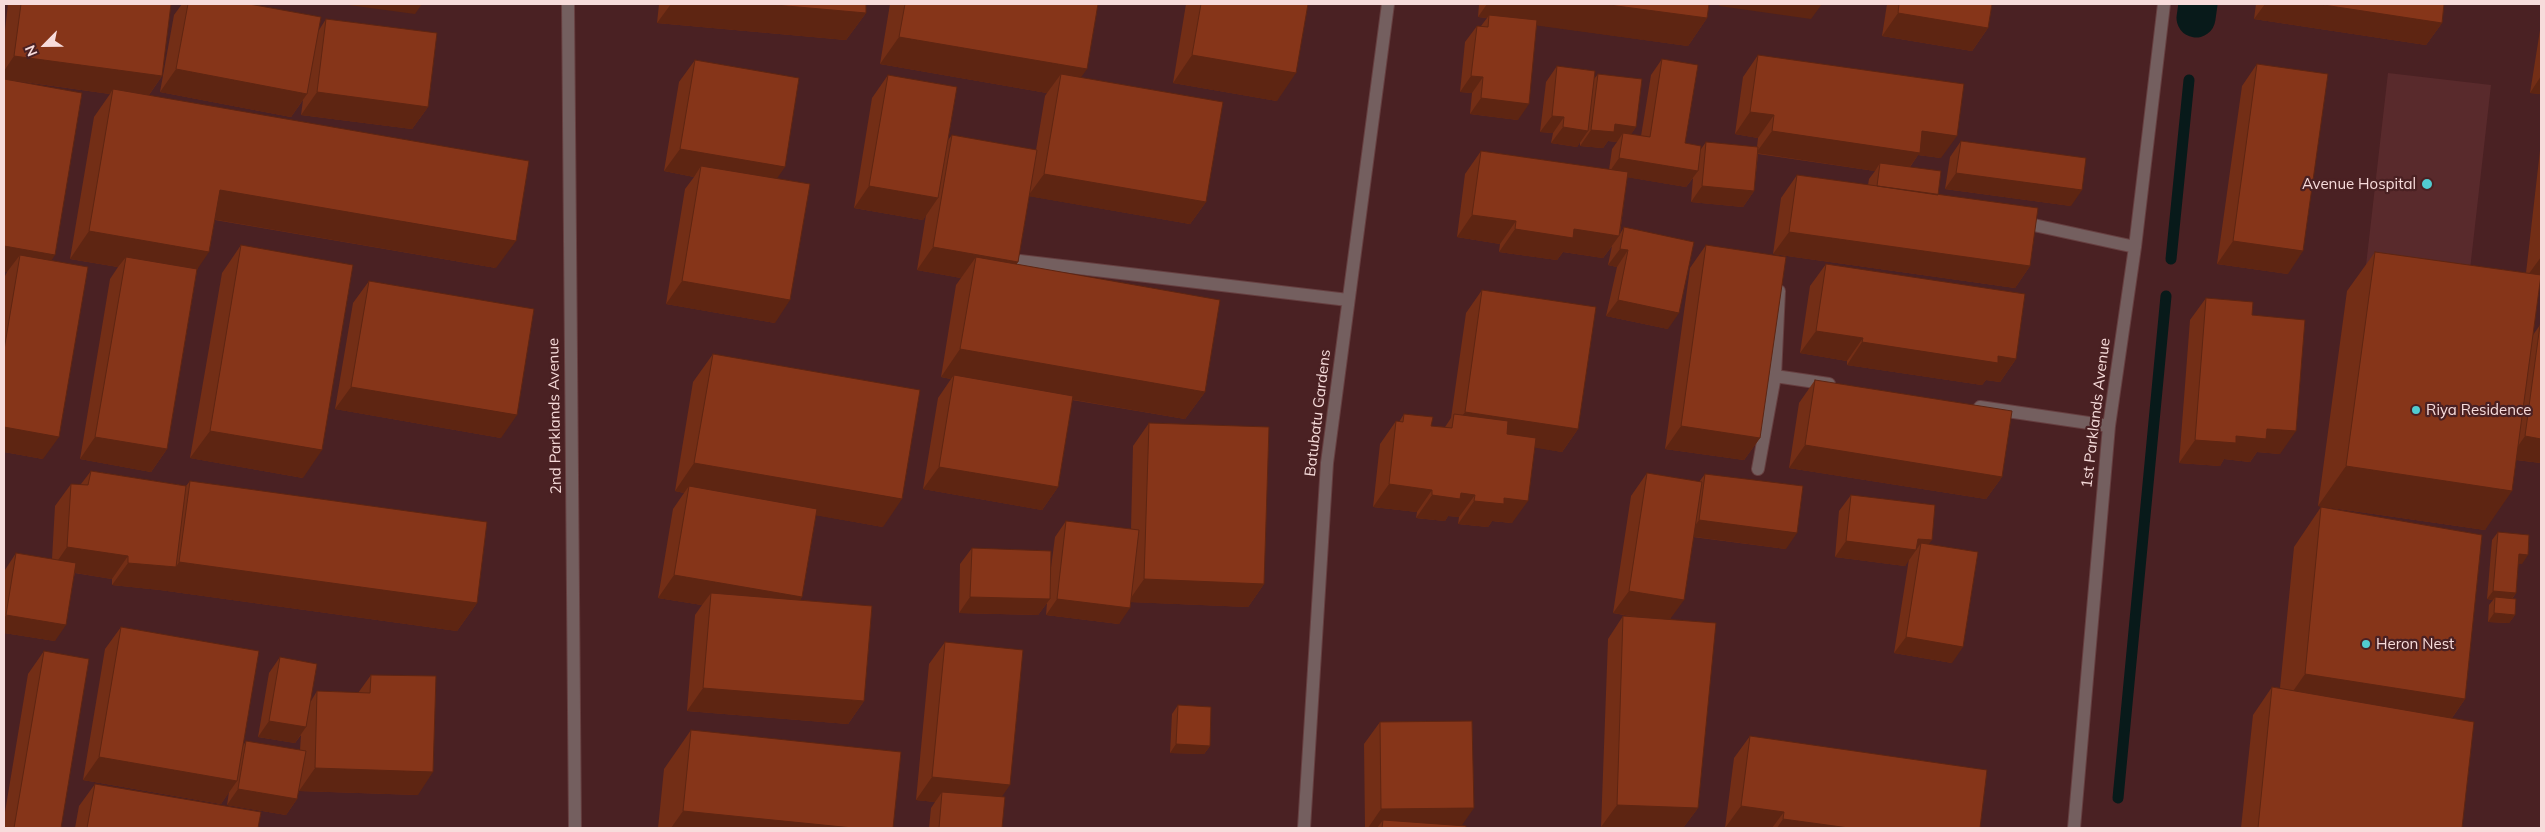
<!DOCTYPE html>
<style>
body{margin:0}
#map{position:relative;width:2545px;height:832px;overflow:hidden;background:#4a2123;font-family:Mulish,sans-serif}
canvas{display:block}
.frame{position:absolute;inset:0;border:5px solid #f7dcdb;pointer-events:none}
.north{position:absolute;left:20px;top:20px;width:50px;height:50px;-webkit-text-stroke:4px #4a2123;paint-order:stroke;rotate:247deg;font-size:14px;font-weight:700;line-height:20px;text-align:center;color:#f7dcdb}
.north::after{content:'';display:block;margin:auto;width:18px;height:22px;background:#f7dcdb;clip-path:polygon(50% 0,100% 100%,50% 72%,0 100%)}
</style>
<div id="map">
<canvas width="2545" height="832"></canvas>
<div class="frame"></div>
<div class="north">N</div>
</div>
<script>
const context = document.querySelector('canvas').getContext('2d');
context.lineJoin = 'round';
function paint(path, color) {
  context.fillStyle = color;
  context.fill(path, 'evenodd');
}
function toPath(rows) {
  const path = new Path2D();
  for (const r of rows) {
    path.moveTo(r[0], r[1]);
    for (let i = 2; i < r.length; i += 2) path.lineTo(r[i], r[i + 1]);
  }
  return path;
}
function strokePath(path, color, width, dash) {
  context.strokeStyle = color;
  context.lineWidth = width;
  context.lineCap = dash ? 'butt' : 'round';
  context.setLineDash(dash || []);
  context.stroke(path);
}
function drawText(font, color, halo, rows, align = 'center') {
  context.font = font + ' Mulish,sans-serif';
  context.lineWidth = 4.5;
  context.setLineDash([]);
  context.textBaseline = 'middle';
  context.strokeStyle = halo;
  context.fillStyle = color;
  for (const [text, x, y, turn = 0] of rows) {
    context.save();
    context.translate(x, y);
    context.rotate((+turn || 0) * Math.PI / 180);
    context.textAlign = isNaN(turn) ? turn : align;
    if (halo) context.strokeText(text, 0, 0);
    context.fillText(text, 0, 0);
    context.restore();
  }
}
const built = toPath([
 [2388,73,2491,85,2468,287,2364,283]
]);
const stream = toPath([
 [2171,259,2189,80],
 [2118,798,2166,296]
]);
const canal = toPath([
 [2196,18,2198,4]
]);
const street = toPath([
 [568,4,575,828],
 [2020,222,2135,247],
 [1020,261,1348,300],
 [1779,291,1775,376,1829,384],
 [1980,407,2109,426],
 [1758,469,1775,376],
 [1304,828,1327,463,1388,4],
 [2074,828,2109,426,2135,247,2164,4]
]);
const wall = toPath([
 [8,4,171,4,162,76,149,95,496,268,215,220,197,270,167,449,151,472,80,459,110,279,118,267,70,259,94,117,110,94,10,80,52,261,43,459,4,452,4,278,7,272,4,272,4,39],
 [182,4,249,4,319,30,326,19,428,107,412,129,301,115,303,100,291,117,160,92,174,15],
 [659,4,866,4,866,13,846,40,657,23],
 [890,4,1098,4,1081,77,1206,202,1190,224,1029,196,1018,262,1016,264,1205,392,1185,419,1072,400,1058,487,1042,510,923,489,938,398,951,379,941,377,956,285,961,278,917,270,926,215,923,220,854,208,872,98,888,75,948,140,952,135,1036,150,1045,96,1047,93,880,64],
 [1186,4,1308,4,1277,101,1173,83],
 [1479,4,1709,4,1707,18,1688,46,1537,25,1518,120,1470,114,1472,93,1460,92,1465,42,1477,26,1481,26,1487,18,1478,17],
 [1887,4,1992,4,1988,28,1972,51,1882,36],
 [2256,4,2444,4,2442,23,2426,45,2254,19],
 [2541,24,2541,94,2530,93],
 [1758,55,1941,158,1918,155,1910,167,1938,195,2030,266,2015,288,1773,254,1781,198,1797,175,1868,185,1869,179,1875,171,1758,154,1754,191,1743,207,1691,202,1693,178,1686,187,1627,177,1620,234,1624,227,1668,329,1606,316,1617,267,1608,265,1612,246,1603,258,1563,252,1557,260,1499,252,1500,244,1457,237,1465,174,1481,151,1609,170,1612,149,1617,142,1608,141,1603,148,1580,146,1580,142,1577,147,1551,143,1553,133,1540,132,1546,82,1557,66,1594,79,1598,74,1636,127,1631,134,1641,136,1651,75,1662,59,1685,143,1701,149,1706,142,1757,147,1758,138,1735,134,1743,77],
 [695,60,777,179,775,323,666,304,685,189,694,177,664,171,679,82],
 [2257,64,2288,274,2217,264,2242,86],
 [1961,141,2071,206,1945,189,1950,157],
 [2541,142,2541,281,2540,281,2533,335,2540,325,2541,325,2541,463,2516,460,2485,530,2318,506,2347,291,2375,252,2526,273],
 [241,245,303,478,190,458,222,273],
 [1706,245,1760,438,1744,460,1665,449,1690,268],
 [1826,264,2016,359,2000,382,1986,380,1982,385,1847,365,1847,361,1800,353,1810,286],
 [369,281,501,438,335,409,353,303],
 [1482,290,1578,429,1562,452,1534,447,1512,523,1492,521,1488,527,1458,524,1459,517,1448,516,1445,521,1416,518,1417,512,1373,507,1380,444,1396,421,1399,422,1404,414,1431,426,1445,427,1451,418,1466,313],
 [2206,298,2252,315,2280,454,2257,452,2250,462,2224,459,2220,466,2179,463,2190,320],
 [713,354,883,527,816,515,802,597,800,600,864,701,848,724,687,711,695,615,702,605,658,598,673,509,684,493,675,491,693,382],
 [1815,380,2002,477,1986,499,1789,468,1799,403],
 [1149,423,1264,584,1248,607,1131,602,1119,624,1046,615,1047,603,1038,615,959,613,960,564,972,548,1050,575,1055,537,1066,521,1131,529,1133,446],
 [91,471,186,486,190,481,477,603,457,631,160,590,112,585,112,579,75,573,55,641,4,633,4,579,5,570,16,553,52,559,55,506,71,484,81,484],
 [1647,473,1699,482,1705,474,1786,549,1693,537,1670,620,1698,808,1683,828,1601,827,1608,639,1623,616,1640,618,1613,613,1631,496],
 [1851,495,1929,544,1952,663,1894,653,1909,559,1905,566,1835,557,1839,511],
 [2321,507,2465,699,2452,718,2462,828,2241,828,2253,715,2272,687,2280,688,2294,547],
 [2498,532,2522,564,2518,563,2516,593,2512,599,2515,615,2509,623,2488,622,2489,605,2493,600,2487,599,2492,540],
 [121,627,243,746,246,741,300,750,301,735,295,743,258,737,269,673,280,657,311,701,317,691,358,693,371,675,418,795,299,791,299,788,297,799,286,815,227,805,229,792,221,804,83,780,105,649],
 [945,642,1002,797,1002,828,929,828,931,808,935,802,916,800,929,664],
 [44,651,61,828,4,828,4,818,28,674],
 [1178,705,1210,746,1204,754,1170,753,1172,714],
 [1380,722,1461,826,1466,828,1365,828,1364,744],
 [691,730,893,828,658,828,664,769],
 [1750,736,1980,828,1725,828,1734,758],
 [95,784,258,828,75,828,79,806]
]);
const shadedWall = toPath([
 [341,4,422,4,415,14],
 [671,4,764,4,866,13,846,40,657,23],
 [1487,4,1602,4,1707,18,1688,46,1489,19,1489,15,1487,18,1478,17],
 [1720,4,1822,4,1811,19,1719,6],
 [2265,4,2317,4,2442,23,2426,45,2254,19],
 [1898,13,1988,28,1972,51,1882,36],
 [899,37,1087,69,1067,97,1061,74,1047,93,880,64],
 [1192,55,1296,73,1277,101,1173,83],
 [14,56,162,76,146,99,113,89,110,94,4,79,4,71],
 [176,69,307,94,291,117,160,92],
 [1471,76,1483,77,1472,93,1460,92],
 [2541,76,2541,94,2530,93],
 [317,92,428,107,412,129,301,115],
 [1481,98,1529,104,1518,120,1470,114],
 [1750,112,1774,115,1758,138,1735,134],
 [1552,116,1564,117,1553,133,1540,132],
 [1615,124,1636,127,1625,143,1623,133,1617,142,1608,141,1603,148,1580,146,1591,130],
 [1563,127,1588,131,1577,147,1551,143],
 [1772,131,1922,131,1957,136,1941,158,1918,155,1904,175,1880,163,1875,171,1756,153],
 [680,149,785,167,769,190,701,166,694,177,664,171],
 [1619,158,1698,171,1686,187,1608,174],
 [1956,173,2082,190,2071,206,1945,189],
 [1044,174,1206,202,1190,224,1028,196],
 [869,186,938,198,923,220,854,208],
 [1702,186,1754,191,1743,207,1691,202],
 [220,190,516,241,496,268,200,217],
 [1472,215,1516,221,1500,244,1457,237],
 [1515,229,1574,229,1619,236,1603,258,1563,252,1557,260,1499,252],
 [89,231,209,252,190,280,126,257,118,267,70,259],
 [1789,232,2030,266,2015,288,1773,254],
 [2233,241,2303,251,2288,274,2217,264],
 [4,246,55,255,40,278,20,255,7,272,4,272],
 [933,247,1018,262,1002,285,976,257,961,278,917,270],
 [1620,249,1628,250,1617,267,1608,265],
 [2541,257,2541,281,2525,279],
 [682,281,790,300,775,323,666,304],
 [1618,300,1679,313,1668,329,1606,316],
 [1816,331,1863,338,1847,361,1800,353],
 [1862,342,1998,356,2016,359,2000,382,1986,380,1982,385,1847,365],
 [960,349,1205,392,1185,419,953,379,954,375,951,379,941,377],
 [351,387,517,415,501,438,335,409],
 [1465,412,1578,429,1562,452,1449,434],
 [1681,426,1760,438,1744,460,1665,449],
 [4,427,59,437,43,459,4,452],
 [2267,429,2296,431,2280,454,2257,452,2250,462,2224,459,2220,466,2179,463,2195,440,2236,436],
 [210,431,322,450,303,478,190,458],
 [2525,436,2541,439,2541,463,2509,459],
 [95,437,167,449,151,472,80,459],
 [1805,445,2002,477,1986,499,1789,468],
 [694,463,902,499,883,527,688,493,689,486,684,493,675,491],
 [2346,466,2512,491,2485,530,2318,506],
 [939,467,1058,487,1042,510,923,489],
 [1389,484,1432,490,1417,512,1373,507],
 [1461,493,1475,495,1459,517,1448,516,1445,521,1416,518,1432,495],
 [1504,498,1528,501,1512,523,1492,521,1488,527,1458,524,1474,501],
 [1699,520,1797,533,1786,549,1688,536],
 [1918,539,1932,540,1920,556,1921,543,1905,566,1835,557,1846,541],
 [67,547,128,556,112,579,52,569],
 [2519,554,2528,555,2522,564,2513,563],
 [179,562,477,603,457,631,160,590,112,585,128,563,176,567],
 [674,575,802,597,786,620,711,593,702,605,658,598],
 [1144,579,1264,584,1248,607,1128,602],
 [1629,591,1684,600,1668,622,1613,613],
 [2493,591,2516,593,2510,601,2495,597,2493,600,2487,599],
 [970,597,1050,599,1038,615,959,613],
 [1057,599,1130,608,1119,624,1046,615],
 [2494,613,2515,615,2509,623,2488,622],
 [6,615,66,625,55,641,4,633,4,619],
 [1906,637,1963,647,1952,663,1894,653],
 [2305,674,2465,699,2438,738,2277,714],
 [703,688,864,701,848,724,687,711],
 [269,721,306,727,295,743,258,737],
 [1176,744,1210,746,1204,754,1170,753],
 [99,757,237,781,221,804,83,780],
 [315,768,433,772,418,795,299,791],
 [932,777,1010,785,994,808,942,792,935,802,916,800],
 [238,789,297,799,286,815,227,805],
 [1617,805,1698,808,1683,828,1601,827],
 [1741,806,1784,812,1772,828,1725,828],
 [1474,808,1460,828,1383,820,1377,828,1368,828,1381,809],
 [683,811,853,828,671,828],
 [1783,819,1849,828,1777,828]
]);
const building = toPath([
 [21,4,171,4,162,76,14,56,21,4],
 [188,4,249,4,321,17,307,94,176,69,188,4],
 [764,4,866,4,866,13,764,4],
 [905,4,1098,4,1087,69,899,37,905,4],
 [1201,4,1308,4,1296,73,1192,55,1201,4],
 [1602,4,1709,4,1707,18,1602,4],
 [1899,4,1992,4,1988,28,1898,13,1899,4],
 [2317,4,2444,4,2442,23,2317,4],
 [1489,15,1537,20,1529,104,1481,98,1483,77,1471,76,1477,26,1488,27,1489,15],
 [326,19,437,33,428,107,317,92,326,19],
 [1758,55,1964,84,1957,136,1922,131,1920,153,1772,131,1774,115,1750,112,1758,55],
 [1662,59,1698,65,1685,143,1701,146,1698,171,1619,158,1623,133,1650,137,1662,59],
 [695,60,799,78,785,167,680,149,695,60],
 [2257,64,2328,74,2303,251,2233,241,2257,64],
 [1557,66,1595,71,1588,131,1563,127,1564,117,1552,116,1557,66],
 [1061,74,1223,102,1206,202,1044,174,1061,74],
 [1598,74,1642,79,1636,127,1615,124,1614,132,1591,130,1598,74],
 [888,75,957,87,938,198,869,186,888,75],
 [4,79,82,93,55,255,4,246,4,79],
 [113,89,529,161,516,241,220,190,209,252,89,231,113,89],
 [952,135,1037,150,1018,262,933,247,952,135],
 [1961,141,2086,158,2082,190,1956,173,1961,141],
 [1706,142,1758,147,1754,191,1702,186,1706,142],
 [1481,151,1628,172,1619,236,1574,229,1573,238,1515,229,1516,221,1472,215,1481,151],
 [1880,163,1941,171,1938,195,1877,186,1880,163],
 [701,166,810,184,790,300,682,281,701,166],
 [1797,175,2038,208,2030,266,1789,232,1797,175],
 [1624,227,1694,242,1679,313,1618,300,1628,250,1620,249,1624,227],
 [241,245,353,265,322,450,210,431,241,245],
 [1706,245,1786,257,1760,438,1681,426,1706,245],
 [2375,252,2541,275,2512,491,2346,466,2375,252],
 [20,255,88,267,59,437,4,427,4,350,20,255],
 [126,257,197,269,167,449,95,437,126,257],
 [976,257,1220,300,1205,392,960,349,976,257],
 [1826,264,2025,294,2016,359,1998,356,1998,363,1862,342,1863,338,1816,331,1826,264],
 [369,281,534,309,517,415,351,387,369,281],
 [1482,290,1596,307,1578,429,1465,412,1482,290],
 [2206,298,2253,302,2252,315,2305,320,2296,431,2267,429,2266,439,2236,436,2236,443,2195,440,2206,298],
 [2540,325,2541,325,2541,439,2525,436,2540,325],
 [713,354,920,390,902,499,694,463,713,354],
 [954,375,1073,396,1058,487,939,467,954,375],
 [1815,380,2012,411,2002,477,1805,445,1815,380],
 [1404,414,1433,417,1431,426,1452,428,1454,414,1508,421,1507,434,1536,438,1528,501,1504,498,1504,504,1474,501,1475,495,1461,493,1460,499,1432,495,1432,490,1389,484,1396,421,1403,422,1404,414],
 [1149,423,1269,427,1264,584,1144,579,1149,423],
 [91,471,186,486,176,567,128,563,128,556,67,547,71,484,88,485,91,471],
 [1647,473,1702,482,1684,600,1629,591,1647,473],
 [1705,474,1803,486,1797,533,1699,520,1705,474],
 [190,481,487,522,477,603,179,562,190,481],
 [689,486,817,509,802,597,674,575,689,486],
 [1851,495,1935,505,1932,540,1918,539,1916,550,1846,541,1851,495],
 [2321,507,2482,535,2465,699,2305,674,2321,507],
 [1066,521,1139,530,1130,608,1057,599,1066,521],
 [2498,532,2529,535,2528,555,2519,554,2516,593,2493,591,2498,532],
 [1921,543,1978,552,1963,647,1906,637,1921,543],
 [972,548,1051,551,1050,599,970,597,972,548],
 [16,553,76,563,66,625,6,615,16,553],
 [711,593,872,606,864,701,703,688,711,593],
 [2495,597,2516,599,2515,615,2494,613,2495,597],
 [1623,616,1716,623,1698,808,1617,805,1623,616],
 [121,627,259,651,237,781,99,757,121,627],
 [945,642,1023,650,1010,785,932,777,945,642],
 [44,651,89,659,61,828,14,828,44,651],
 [280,657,317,664,306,727,269,721,280,657],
 [371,675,436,676,433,772,315,768,317,691,370,693,371,675],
 [2272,687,2474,722,2462,828,2258,828,2272,687],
 [1178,705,1211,707,1210,746,1176,744,1178,705],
 [1472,721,1474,808,1381,809,1380,722,1472,721],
 [691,730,901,752,893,828,853,828,683,811,691,730],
 [1750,736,1987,770,1980,828,1849,828,1783,819,1784,812,1741,806,1750,736],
 [246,741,306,751,297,799,238,789,246,741],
 [95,784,261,812,258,828,87,828,95,784],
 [942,792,1005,797,1002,828,939,828,942,792],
 [1383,820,1466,826,1466,828,1382,828,1383,820]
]);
const markers = [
 [2427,184,6,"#51ccd1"],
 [2416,410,5,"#51ccd1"],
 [2366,644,5,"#51ccd1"]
];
const poiNames = [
 ["Avenue Hospital",2416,184,"right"],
 ["Riya Residence",2426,410],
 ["Heron Nest",2376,644]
];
const streetNames = [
 ["Batubatu Gardens",1318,413,-83],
 ["1st Parklands Avenue",2096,413,-83],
 ["2nd Parklands Avenue",555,416,-91]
];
paint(built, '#592a2c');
strokePath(stream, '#081a1a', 11);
strokePath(canal, '#081a1a', 39);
strokePath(street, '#663f40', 14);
strokePath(street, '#745f5f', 12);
paint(wall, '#732e16');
paint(shadedWall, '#5e2512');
paint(building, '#863519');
strokePath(building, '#5e2512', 1);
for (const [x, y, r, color] of markers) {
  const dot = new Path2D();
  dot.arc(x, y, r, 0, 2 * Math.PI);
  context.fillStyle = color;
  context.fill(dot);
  strokePath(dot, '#4a2123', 2);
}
drawText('15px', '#f7dcdb', '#4a2123', poiNames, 'left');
drawText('15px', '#f7dcdb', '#4a2123', streetNames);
</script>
